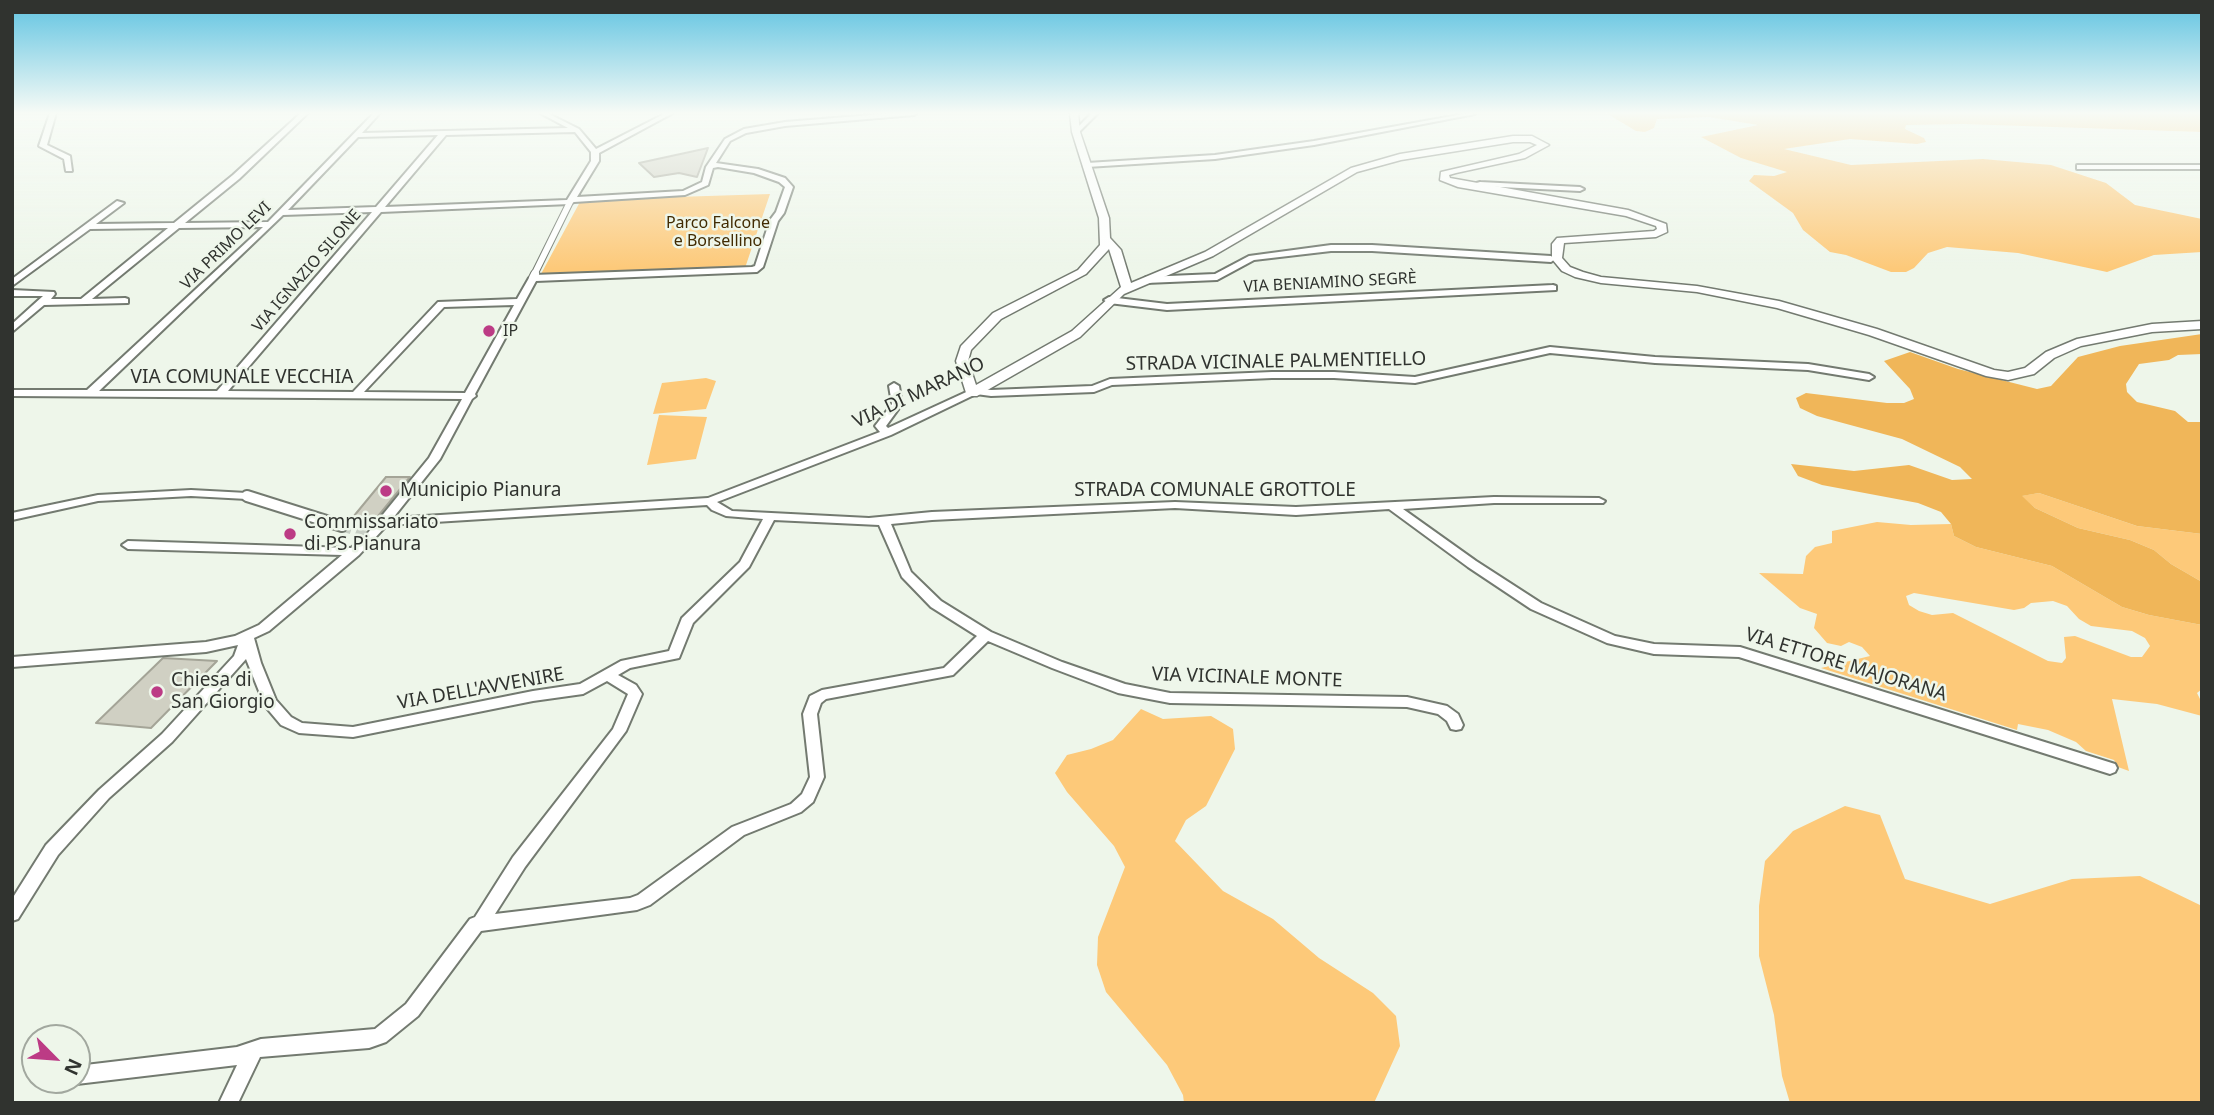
<!DOCTYPE html>
<meta charset="utf-8">
<style>
body{margin:0}
#map{position:relative;width:2214px;height:1115px;overflow:hidden;background:#eef6ea;font-family:"Noto Sans",sans-serif}
canvas{display:block}
.frame{position:absolute;inset:0;border:14px solid #30332f;pointer-events:none}
.north{position:absolute;left:21px;top:1024px;width:70px;height:70px;box-sizing:border-box;background:#eef6ea;border:2px solid #a2a89f;border-radius:50%;rotate:115deg;font-size:19px;font-weight:700;line-height:28px;text-align:center;color:#30332f}
.north::after{content:'';display:block;margin:auto;width:24px;height:32px;background:#bc3b85;clip-path:polygon(50% 0,100% 100%,50% 72%,0 100%)}
</style>
<div id="map">
<canvas width="2214" height="1115"></canvas>
<div class="frame"></div>
<div class="north">N</div>
</div>
<script>
const context = document.querySelector('canvas').getContext('2d');
context.lineJoin = 'round';
function paint(path, color) {
  context.fillStyle = color;
  context.fill(path, 'evenodd');
}
function toPath(rows) {
  const path = new Path2D();
  for (const r of rows) {
    path.moveTo(r[0], r[1]);
    for (let i = 2; i < r.length; i += 2) path.lineTo(r[i], r[i + 1]);
  }
  return path;
}
function strokePath(path, color, width, dash) {
  context.strokeStyle = color;
  context.lineWidth = width;
  context.lineCap = dash ? 'butt' : 'round';
  context.setLineDash(dash || []);
  context.stroke(path);
}
function drawText(font, color, halo, rows, align = 'center') {
  context.font = font + ' "Noto Sans",sans-serif';
  context.lineWidth = 5;
  context.setLineDash([]);
  context.textBaseline = 'middle';
  context.strokeStyle = halo;
  context.fillStyle = color;
  for (const [text, x, y, turn = 0] of rows) {
    context.save();
    context.translate(x, y);
    context.rotate((+turn || 0) * Math.PI / 180);
    context.textAlign = isNaN(turn) ? turn : align;
    if (halo) context.strokeText(text, 0, 0);
    context.fillText(text, 0, 0);
    context.restore();
  }
}
const green = toPath([
 [1606,113,2202,113,2202,132,1963,124,1906,125,1905,129,1924,138,1926,142,1917,144,1850,139,1784,149,1851,165,1983,159,2051,165,2106,183,2135,205,2202,219,2202,252,2154,255,2107,272,2018,253,1947,247,1928,253,1914,268,1906,272,1891,272,1846,255,1830,252,1803,230,1793,213,1749,181,1754,175,1774,176,1787,172,1741,158,1701,137,1758,125,1709,117,1657,119,1654,128,1645,132,1636,131],
 [770,194,745,268,541,274,581,200],
 [706,378,716,381,706,409,653,414,662,383],
 [659,415,707,417,696,459,647,465],
 [2039,493,2137,526,2202,534,2202,582,2171,564,2154,550,2130,540,2078,528,2035,508,2021,496],
 [1877,522,1911,525,1951,524,1954,536,1976,547,2052,566,2122,607,2149,615,2202,625,2202,689,2197,693,2202,703,2202,716,2157,704,2112,699,2129,771,2118,767,2114,760,2086,751,2076,742,2048,730,2018,724,2017,730,1821,668,1870,656,1862,647,1849,642,1841,646,1827,643,1814,628,1817,614,1800,608,1759,573,1803,574,1806,556,1815,547,1832,543,1832,531],
 [1914,593,2014,610,2024,608,2031,603,2053,601,2067,606,2079,619,2091,626,2132,631,2145,638,2150,646,2142,657,2131,657,2075,636,2064,637,2066,658,2062,663,2048,661,1953,613,1932,615,1919,611,1909,605,1906,596],
 [1141,709,1163,719,1211,716,1233,729,1235,749,1206,806,1186,820,1175,841,1223,891,1273,919,1319,958,1373,993,1396,1016,1400,1046,1374,1103,1184,1103,1183,1095,1167,1065,1106,992,1097,965,1098,937,1125,867,1114,846,1067,792,1055,773,1067,755,1091,749,1113,740],
 [1845,806,1880,815,1905,879,1990,904,2072,879,2140,876,2202,906,2202,1103,1790,1103,1782,1076,1774,1015,1759,956,1759,906,1765,861,1793,831]
]);
const forest = toPath([
 [2202,334,2202,354,2178,355,2169,360,2139,364,2126,384,2127,392,2137,402,2175,411,2188,422,2202,422,2202,534,2137,526,2039,493,2022,496,2035,508,2078,528,2130,540,2154,550,2171,564,2202,582,2202,625,2149,615,2122,607,2052,566,1976,547,1954,536,1951,524,1941,512,1918,503,1822,485,1798,476,1791,464,1854,471,1909,465,1952,480,1972,479,1960,467,1902,439,1817,416,1800,408,1796,398,1806,393,1887,403,1904,403,1914,399,1910,389,1884,361,1910,352,1958,369,2037,389,2051,386,2078,357,2120,346]
]);
const building = toPath([
 [708,148,697,177,679,173,654,177,639,163,708,148],
 [386,477,410,477,370,526,350,526,349,522,386,477],
 [163,658,217,661,151,728,96,723,163,658]
]);
const pedestrianTunnel = toPath([
 [342,526,365,534]
]);
const pedestrianFar2 = toPath([
 [534,275,570,202]
]);
const pedestrianFar1 = toPath([
 [533,278,535,274]
]);
const pedestrian = toPath([
 [247,496,342,526]
]);
const minor = toPath([
 [50,113,56,113,47,145,70,156,72,171,66,171,64,159,39,146,50,113],
 [301,113,308,113,239,179,185,223,268,222,374,113,380,113,362,133,568,128,540,113,547,113,579,129,596,149,666,113,673,113,599,153,599,161,577,197,683,191,702,182,706,167,725,139,744,129,785,122,895,113,917,113,914,115,785,126,746,133,730,141,716,163,758,169,785,178,793,187,784,213,778,221,763,267,757,272,536,281,475,394,476,396,472,399,440,459,393,518,708,498,880,432,875,426,892,404,889,386,894,383,899,386,902,404,886,426,888,428,975,388,991,390,1092,386,1110,379,1272,372,1334,372,1415,377,1550,347,1655,357,1808,364,1869,374,1874,377,1869,380,1808,370,1655,363,1550,353,1415,383,1334,378,1272,378,1112,385,1094,392,991,396,976,394,891,435,717,502,732,511,869,518,932,512,1175,502,1296,507,1494,497,1599,498,1605,501,1603,503,1494,503,1403,509,1476,561,1541,603,1615,636,1654,644,1740,647,2115,764,2117,768,2115,772,2110,774,1739,657,1654,654,1607,643,1531,609,1468,567,1389,509,1296,515,1175,508,932,520,891,524,911,572,941,601,991,632,1062,662,1125,684,1170,693,1407,697,1447,706,1458,714,1463,725,1461,729,1456,730,1451,729,1447,721,1438,714,1407,707,1170,703,1118,693,1052,668,988,641,953,675,826,699,821,703,817,714,824,777,813,802,801,812,744,835,650,905,637,910,481,931,418,1016,386,1042,369,1048,260,1057,238,1103,219,1103,237,1065,77,1084,70,1080,77,1080,77,1066,237,1047,261,1039,375,1029,406,1004,470,919,475,917,513,857,613,729,628,694,607,681,583,694,533,701,353,737,299,733,281,725,265,706,246,659,172,742,109,798,58,855,18,919,12,921,12,899,46,845,99,790,162,734,234,656,238,645,206,652,12,667,12,657,206,642,235,636,259,625,342,555,128,549,122,545,128,541,351,548,367,534,429,458,462,399,12,396,12,390,87,390,263,227,179,228,92,299,125,298,128,299,128,303,44,305,12,332,12,324,43,296,12,296,12,290,54,292,55,294,51,299,81,299,168,228,90,229,12,286,12,279,117,201,124,203,96,224,174,223,233,175,301,113],
 [575,132,591,152,591,161,567,200,385,207,446,135,575,132],
 [438,135,376,207,288,210,358,137,438,135],
 [718,167,754,173,779,182,785,187,776,212,770,220,755,266,752,267,533,275,529,278,517,299,438,302,353,392,228,391,381,212,570,204,574,202,685,195,708,185,713,168,718,167],
 [372,212,217,391,99,391,283,215,372,212],
 [514,305,465,393,364,392,444,307,514,305],
 [707,505,712,510,726,516,763,519,740,562,682,618,669,651,621,661,580,684,533,691,353,727,302,723,291,717,276,700,261,663,254,638,269,631,359,555,387,525,707,505],
 [774,520,879,525,902,577,931,607,977,636,944,668,822,690,810,696,803,714,810,777,802,794,791,804,732,827,638,895,630,898,495,914,525,867,626,731,642,694,636,685,618,675,630,668,679,658,693,623,749,567,774,520],
 [1092,113,1098,113,1078,133,1074,133,1074,131,1092,113],
 [1469,113,1475,114,1314,145,1215,159,1087,167,1083,165,1087,163,1215,155,1314,141,1469,113],
 [2077,165,2202,165,2202,169,2077,169,2077,165],
 [1480,182,1580,187,1584,189,1580,191,1480,186,1470,188,1466,186,1480,182],
 [1331,245,1372,245,1551,256,1555,259,1551,262,1372,251,1331,251,1254,260,1217,280,1146,283,1142,280,1146,277,1215,274,1249,256,1331,245],
 [1553,285,1556,286,1556,290,1167,310,1109,303,1104,300,1109,297,1167,304,1553,285],
 [191,490,247,493,253,496,247,499,191,496,98,501,12,520,12,513,98,495,191,490]
]);
const tertiary = toPath([
 [1070,113,1078,113,1080,132,1109,218,1110,238,1121,250,1131,283,1205,252,1351,168,1400,154,1513,136,1532,136,1549,145,1525,158,1456,173,1449,175,1450,178,1628,210,1666,224,1667,232,1656,237,1564,243,1562,258,1570,267,1583,272,1601,277,1697,286,1779,301,1877,329,1994,370,2008,372,2025,368,2046,352,2077,339,2152,324,2202,321,2202,329,2152,332,2081,346,2054,358,2034,374,2008,380,1986,376,1869,335,1777,308,1697,292,1601,283,1575,277,1562,271,1552,259,1552,244,1557,238,1654,231,1657,229,1656,226,1626,216,1458,187,1440,180,1441,172,1519,154,1537,145,1530,142,1513,142,1401,160,1357,172,1213,256,1124,294,1080,337,977,396,967,396,956,361,961,346,993,313,1078,270,1100,245,1099,218,1072,132,1070,113],
 [1109,249,1121,287,1072,331,976,385,968,361,971,350,1001,319,1086,274,1109,249]
]);
const markers = [
 [489,331,7,"#bc3b85"],
 [386,491,7,"#bc3b85"],
 [290,534,7,"#bc3b85"],
 [157,692,7,"#bc3b85"]
];
const farParknames = [
 ["Parco Falcone",718,223],
 ["e Borsellino",718,241]
];
const farStreetnames = [
 ["VIA PRIMO LEVI",226,246,-44],
 ["VIA IGNAZIO SILONE",307,271,-49],
 ["VIA BENIAMINO SEGRÈ",1330,283,-3]
];
const farPoinames = [
 ["IP",503,331]
];
const streetNames = [
 ["STRADA VICINALE PALMENTIELLO",1276,362,-1],
 ["VIA COMUNALE VECCHIA",242,378],
 ["VIA DI MARANO",919,393,-25],
 ["STRADA COMUNALE GROTTOLE",1215,491],
 ["VIA ETTORE MAJORANA",1846,665,17],
 ["VIA VICINALE MONTE",1247,678,2],
 ["VIA DELL'AVVENIRE",481,689,-10]
];
const poiNames = [
 ["Municipio Pianura",400,491],
 ["Commissariato",304,523],
 ["di PS Pianura",304,545],
 ["Chiesa di",171,681],
 ["San Giorgio",171,703]
];
paint(green, '#fdc979');
paint(forest, '#f0b659');
paint(building, '#d0d0c3');
strokePath(building, '#a4a497', 2);
strokePath(pedestrianTunnel, '#c8cfc5', 10, [10, 5]);
strokePath(pedestrianFar2, '#737a70', 8);
strokePath(pedestrianFar1, '#737a70', 10);
strokePath(pedestrian, '#737a70', 14);
strokePath(minor, '#737a70', 4);
strokePath(tertiary, '#737a70', 3);
strokePath(pedestrianFar2, '#fff', 6);
strokePath(pedestrianFar1, '#fff', 8);
strokePath(pedestrian, '#fff', 10);
paint(minor, '#fff');
paint(tertiary, '#fff');
const sky = context.createLinearGradient(0, 0, 0, 269);
sky.addColorStop(0, '#5fc3e1');
sky.addColorStop(0.42, '#f7fbf6');
sky.addColorStop(1, '#f7fbf600');
context.fillStyle = sky;
context.fillRect(0, 0, 2214, 269);
for (const [x, y, r, color] of markers) {
  const dot = new Path2D();
  dot.arc(x, y, r, 0, 2 * Math.PI);
  context.fillStyle = color;
  context.fill(dot);
  strokePath(dot, '#eef6ea', 2.5);
}
drawText('16px', '#422b02', '#eef6ea', farParknames);
drawText('16px', '#30332f', '#eef6ea', farStreetnames);
drawText('16px', '#30332f', '#eef6ea', farPoinames, 'left');
drawText('19px', '#30332f', '#eef6ea', streetNames);
drawText('19px', '#30332f', '#eef6ea', poiNames, 'left');
</script>
